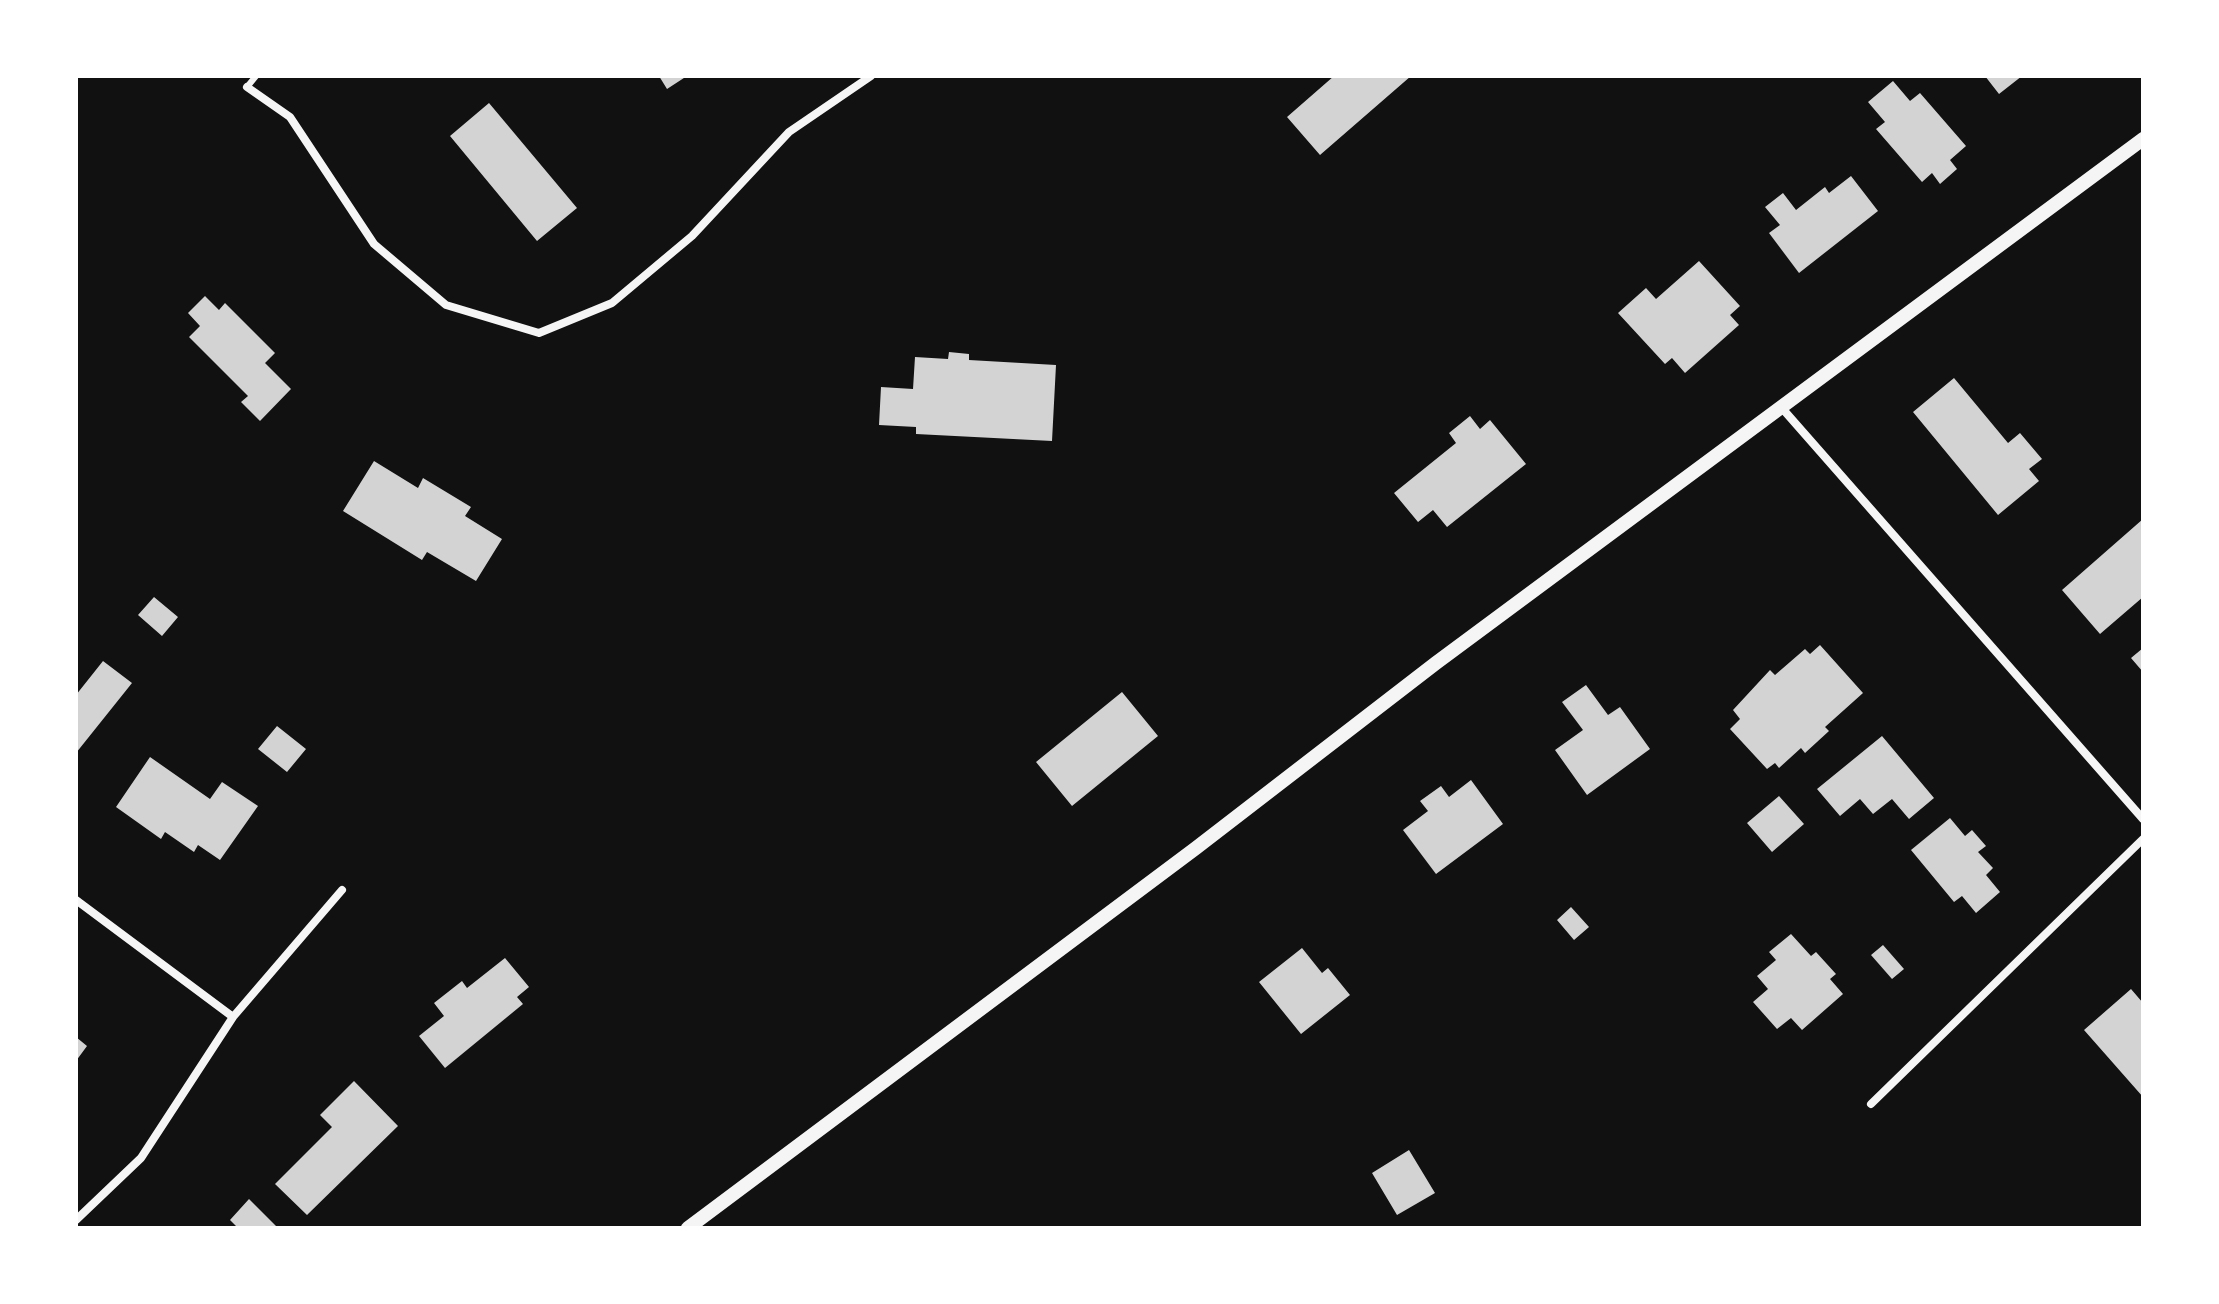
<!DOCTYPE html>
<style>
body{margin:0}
#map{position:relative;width:2219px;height:1304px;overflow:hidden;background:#111;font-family:"DM Sans",sans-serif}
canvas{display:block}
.frame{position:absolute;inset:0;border:78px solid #fff;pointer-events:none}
</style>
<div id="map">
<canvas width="2219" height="1304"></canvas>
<div class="frame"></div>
</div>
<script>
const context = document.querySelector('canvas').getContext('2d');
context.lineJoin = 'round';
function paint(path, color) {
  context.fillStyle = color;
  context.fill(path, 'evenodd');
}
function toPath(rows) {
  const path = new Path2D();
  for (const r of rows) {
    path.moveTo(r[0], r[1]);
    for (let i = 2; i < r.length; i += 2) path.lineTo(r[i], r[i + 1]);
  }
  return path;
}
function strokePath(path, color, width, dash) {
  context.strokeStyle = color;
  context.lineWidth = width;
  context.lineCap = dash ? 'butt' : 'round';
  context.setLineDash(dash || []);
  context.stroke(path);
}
const building = toPath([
 [659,76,687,76,667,89],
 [1334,76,1411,76,1320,155,1287,117],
 [1985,76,2022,76,1999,94],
 [1893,81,1910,101,1920,93,1966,146,1950,160,1957,169,1940,184,1932,173,1922,182,1876,129,1885,122,1868,102],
 [489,103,577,208,537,241,450,136],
 [1851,176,1878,211,1799,273,1769,233,1780,225,1765,207,1783,193,1796,210,1825,187,1829,193],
 [1699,261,1740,306,1730,315,1739,325,1685,373,1672,358,1665,364,1618,313,1646,288,1656,299],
 [205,296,219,310,225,303,275,353,265,363,291,389,260,421,241,402,248,396,189,337,200,326,188,313],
 [949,352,969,354,969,360,1056,365,1052,441,916,434,916,427,879,425,881,387,913,389,915,357,948,359],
 [1954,378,2008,443,2020,433,2042,459,2029,469,2039,481,1998,515,1913,412],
 [1470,416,1480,429,1490,420,1526,464,1447,527,1433,510,1418,522,1394,493,1456,443,1449,433],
 [374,461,418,488,423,478,471,507,465,516,502,539,476,581,427,552,422,560,343,511],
 [2143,519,2143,597,2100,634,2062,590],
 [154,597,178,617,162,636,138,615],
 [1820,645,1863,693,1825,727,1829,731,1805,753,1801,748,1779,768,1775,763,1767,769,1730,729,1740,719,1733,710,1770,670,1775,675,1805,649,1810,654],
 [2143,648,2143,672,2131,658],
 [103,661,132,683,76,753,76,695],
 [1586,685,1608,715,1620,707,1650,749,1587,795,1555,750,1583,730,1562,702],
 [1122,692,1158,736,1072,806,1036,762],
 [277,726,306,749,287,772,258,749],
 [1882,736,1934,798,1909,819,1892,799,1873,814,1860,799,1840,816,1817,789],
 [150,757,210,799,222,782,258,806,220,860,198,845,194,852,165,832,161,839,116,807],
 [1471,780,1503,824,1436,874,1403,830,1428,811,1420,801,1441,786,1449,797],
 [1779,796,1804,824,1772,852,1747,823],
 [1950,818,1965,836,1972,830,1986,846,1978,852,1993,868,1986,875,2000,892,1976,913,1962,896,1954,902,1911,850],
 [1571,907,1589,927,1574,940,1557,920],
 [1791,934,1811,956,1816,952,1836,974,1830,979,1843,994,1802,1030,1791,1018,1777,1029,1753,1002,1768,989,1757,976,1776,960,1769,952],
 [1883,945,1904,969,1892,979,1871,955],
 [1302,948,1322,973,1328,968,1350,995,1301,1034,1259,982],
 [505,958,529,987,517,997,523,1004,445,1068,419,1036,444,1016,434,1003,462,981,467,988],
 [2131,989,2143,1003,2143,1097,2084,1030],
 [76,1037,87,1046,76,1061],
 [354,1081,398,1126,307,1215,275,1184,332,1127,320,1115],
 [1409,1150,1435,1193,1397,1215,1372,1173],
 [249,1199,278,1228,238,1228,230,1220]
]);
const service = toPath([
 [247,87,256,76]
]);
const minor = toPath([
 [247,87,290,117,374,244,446,305,539,333,612,303,692,236,789,132,871,76],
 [1781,407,2143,819],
 [76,900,233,1017,141,1158,76,1220],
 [233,1017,342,890],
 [1871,1104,2143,839]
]);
const tertiary = toPath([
 [688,1228,1196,848,1436,663,2143,139]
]);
paint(building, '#d3d3d3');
strokePath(service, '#f5f5f5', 6);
strokePath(minor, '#f5f5f5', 8);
strokePath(tertiary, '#f5f5f5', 14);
</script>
